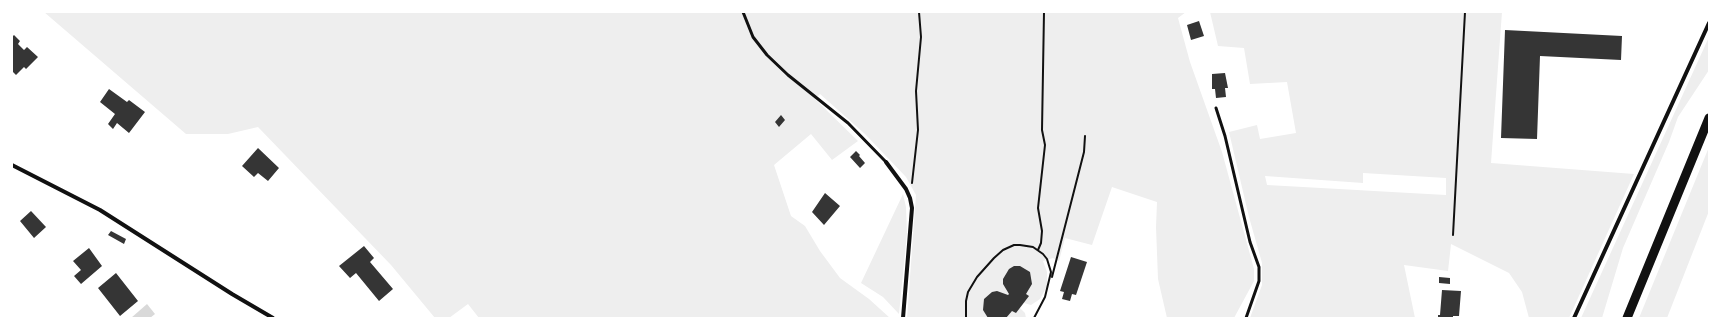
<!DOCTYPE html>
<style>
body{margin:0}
#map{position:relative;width:1721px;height:330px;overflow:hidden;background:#fff;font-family:Bitter,serif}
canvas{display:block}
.frame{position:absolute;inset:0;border:13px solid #fff;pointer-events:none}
</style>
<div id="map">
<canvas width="1721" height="330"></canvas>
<div class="frame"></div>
</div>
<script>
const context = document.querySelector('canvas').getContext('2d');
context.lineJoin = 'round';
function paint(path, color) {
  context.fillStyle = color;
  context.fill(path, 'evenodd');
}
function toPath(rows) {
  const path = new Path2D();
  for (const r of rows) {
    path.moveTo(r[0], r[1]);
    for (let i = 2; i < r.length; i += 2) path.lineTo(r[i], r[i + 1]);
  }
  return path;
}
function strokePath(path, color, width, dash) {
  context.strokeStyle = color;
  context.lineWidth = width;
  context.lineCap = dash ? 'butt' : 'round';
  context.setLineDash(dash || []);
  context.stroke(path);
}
const green = toPath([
 [44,12,1186,12,1178,18,1190,62,1222,152,1254,269,1254,281,1234,318,1167,318,1158,279,1156,227,1157,202,1112,187,1092,245,1065,238,1059,261,1053,258,1043,261,1047,272,1047,286,1040,299,1031,305,1024,303,1020,308,1025,313,1026,318,907,318,916,195,906,177,865,134,820,94,815,99,858,141,832,160,811,134,774,165,791,216,805,226,820,251,840,278,869,299,890,318,479,318,468,304,449,318,435,318,391,265,258,127,228,134,186,134],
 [1210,12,1502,12,1491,163,1634,174,1569,318,1529,318,1522,292,1509,273,1451,244,1448,271,1404,265,1415,318,1250,318,1262,285,1262,263,1249,217,1229,132,1257,125,1260,139,1296,133,1287,82,1250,84,1244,48,1218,46],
 [1363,173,1446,178,1446,195,1267,185,1265,176,1363,183],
 [1709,37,1709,70,1678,117,1669,142,1623,248,1602,318,1581,318],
 [1709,147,1709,211,1667,318,1639,318],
 [903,194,906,207,907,233,899,314,883,297,861,283]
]);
const water = toPath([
 [147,304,155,314,150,318,131,318]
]);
const building = toPath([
 [1199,21,1204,36,1191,40,1187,25],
 [1505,30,1622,36,1621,60,1540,56,1537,139,1501,138],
 [14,35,20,41,18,44,24,50,27,47,38,57,26,69,24,67,16,75,12,71,12,37],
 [1225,73,1228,88,1225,88,1226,97,1216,98,1215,89,1212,89,1212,74],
 [109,89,127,102,129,100,145,112,129,133,117,123,113,129,108,124,115,114,100,102],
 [781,115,785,120,779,127,775,122],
 [258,148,279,168,268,181,258,173,254,177,242,166],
 [856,151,860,155,859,156,865,163,860,168,850,157],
 [825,193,840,206,824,225,812,212],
 [31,211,46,227,34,238,20,221],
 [111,231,126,239,124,244,108,235],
 [364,246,374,258,370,262,393,289,379,301,356,273,350,278,339,266],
 [89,248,102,266,81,284,74,276,81,270,73,261],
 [1071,257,1087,262,1076,295,1072,294,1070,301,1062,299,1064,292,1060,291],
 [1014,266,1020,266,1030,272,1032,284,1026,294,1029,296,1016,313,1012,311,1006,318,988,318,983,310,984,299,992,292,997,291,1008,295,1009,294,1003,284,1003,279,1009,269],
 [116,273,138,301,120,316,98,288],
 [1439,277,1450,278,1450,284,1439,283],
 [1442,290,1461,291,1459,316,1453,316,1453,318,1438,318,1438,315,1440,315]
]);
const path = toPath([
 [912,183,918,130,916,91,921,37,919,12],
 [1453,235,1465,12],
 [1038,250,1041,243,1042,231,1038,208,1045,145,1042,130,1044,12],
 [1052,277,1084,152,1085,136],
 [966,318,966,301,968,292,977,277,994,258,1003,250,1014,245,1020,245,1033,247,1043,254,1047,259,1051,272,1045,297,1034,318]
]);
const service = toPath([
 [743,12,753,37,767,55,788,75,848,123,886,162],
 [1216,108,1225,136,1250,242,1259,267,1259,281,1246,318]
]);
const minor = toPath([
 [886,162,906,189,910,198,912,208,903,318],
 [12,165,100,210,232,294,273,318],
 [1574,318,1709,23]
]);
const primary = toPath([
 [1627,318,1709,118]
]);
paint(green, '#eee');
paint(water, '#d9d9d9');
paint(building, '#353535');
strokePath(path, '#111', 2);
strokePath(service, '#111', 3);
strokePath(minor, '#111', 4);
strokePath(primary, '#111', 9);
</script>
